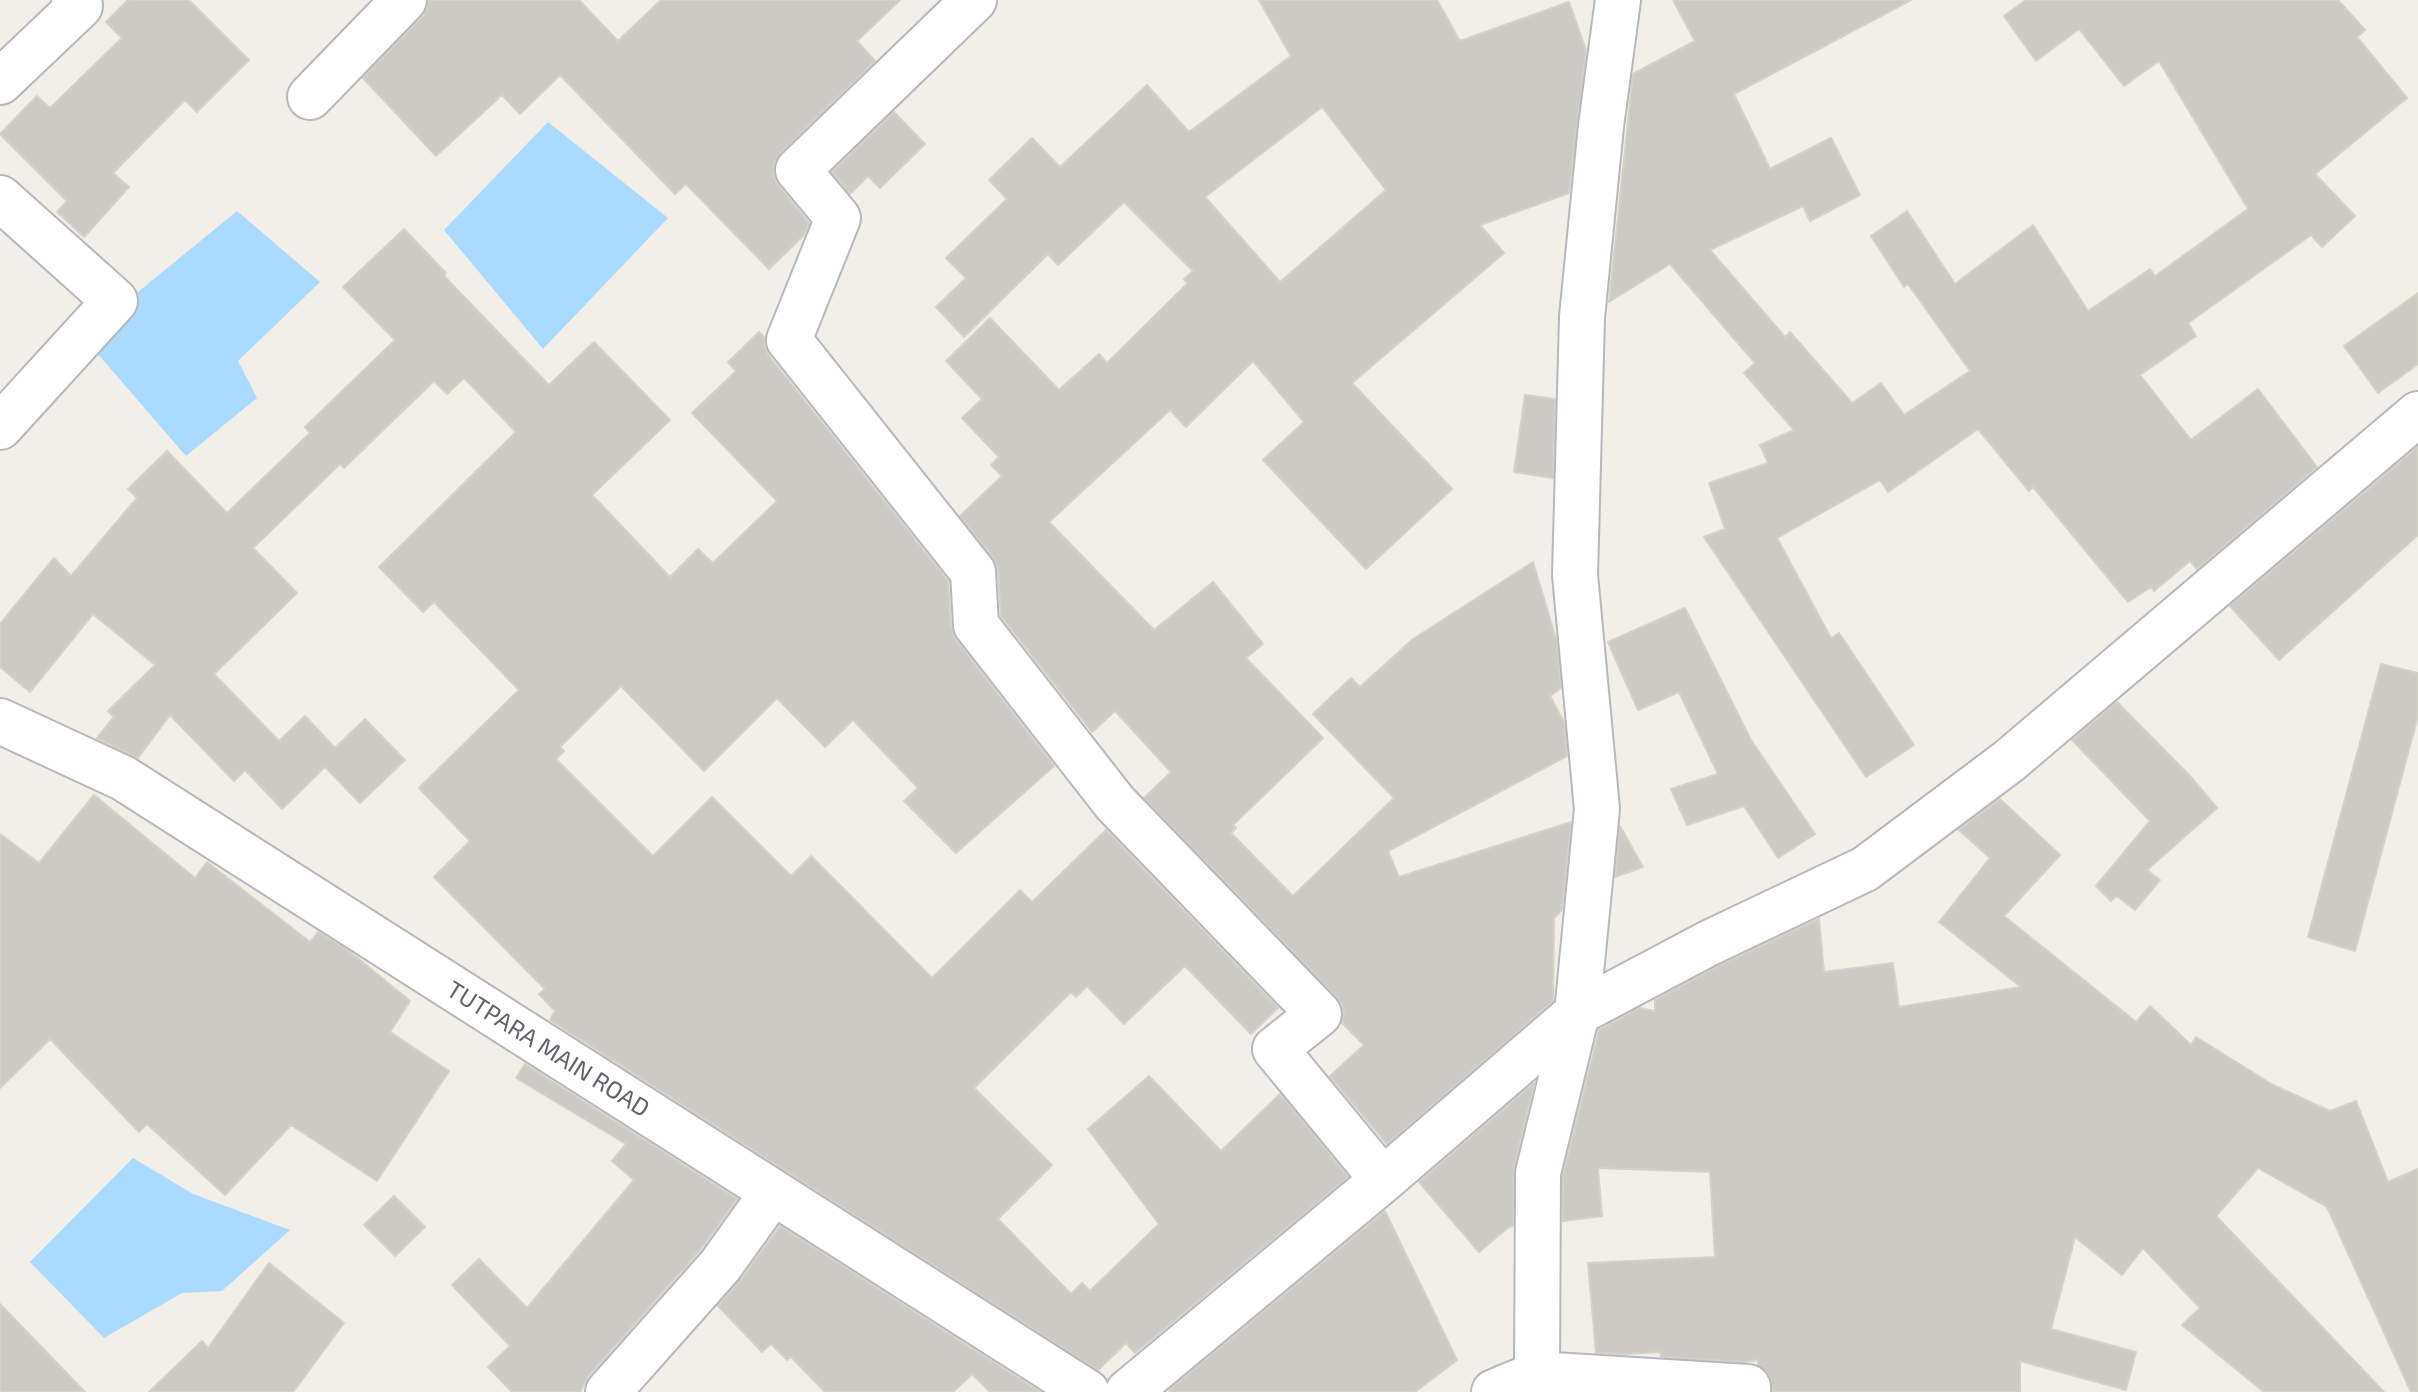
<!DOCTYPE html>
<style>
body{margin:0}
canvas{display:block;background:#f1efe8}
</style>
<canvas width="2418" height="1392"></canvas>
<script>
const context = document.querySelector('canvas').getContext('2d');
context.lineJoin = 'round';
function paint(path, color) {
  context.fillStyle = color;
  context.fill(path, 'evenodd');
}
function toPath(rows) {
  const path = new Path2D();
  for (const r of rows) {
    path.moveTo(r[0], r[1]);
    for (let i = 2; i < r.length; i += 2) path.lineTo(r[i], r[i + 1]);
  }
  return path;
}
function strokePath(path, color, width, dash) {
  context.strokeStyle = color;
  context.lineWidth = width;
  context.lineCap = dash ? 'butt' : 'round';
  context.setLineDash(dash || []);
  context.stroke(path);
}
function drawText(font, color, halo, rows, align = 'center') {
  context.font = font + ' "Exo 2",sans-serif';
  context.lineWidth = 7;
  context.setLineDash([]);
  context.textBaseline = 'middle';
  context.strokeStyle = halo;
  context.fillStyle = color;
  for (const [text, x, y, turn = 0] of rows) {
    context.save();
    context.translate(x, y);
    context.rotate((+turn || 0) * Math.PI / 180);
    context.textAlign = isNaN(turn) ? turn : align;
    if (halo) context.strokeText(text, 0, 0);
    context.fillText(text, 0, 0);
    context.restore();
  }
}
const water = toPath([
 [548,122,668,218,543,349,444,230],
 [237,211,320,282,238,361,257,398,186,456,90,345,138,292],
 [133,1158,193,1194,290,1230,222,1291,182,1293,104,1338,30,1262]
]);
const building = toPath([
 [128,0,189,0,249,60,197,112,185,100,113,173,129,187,84,237,57,212,67,201,0,134,37,96,50,108,122,38,106,22,128,0],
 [428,0,579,0,618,41,661,0,900,0,857,41,875,61,781,152,774,162,773,174,778,185,809,223,804,235,769,269,686,184,675,194,560,75,520,114,502,95,436,156,363,78,422,17,428,7,428,0],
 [1259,0,1437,0,1460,41,1569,2,1586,50,1569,193,1480,225,1504,253,1352,383,1452,489,1366,569,1263,460,1304,422,1253,361,1186,427,1170,410,1049,522,1154,630,1213,582,1263,644,1246,658,1323,738,1233,825,1236,828,1231,833,1293,896,1394,798,1313,714,1351,678,1360,687,1413,639,1533,562,1556,639,1561,688,1550,696,1564,722,1567,756,1388,851,1399,877,1571,822,1562,910,1554,918,1553,1001,1387,1144,1330,1076,1364,1045,1342,1023,1344,1010,1337,997,1144,798,1171,772,1115,711,1092,732,1001,616,998,571,993,557,960,516,1002,476,991,465,999,457,962,418,982,399,946,361,990,318,1059,390,1099,354,1107,363,1187,284,1184,279,1193,271,1124,202,1058,265,1048,254,964,337,936,307,966,278,946,258,1007,199,989,180,1032,138,1060,167,1147,85,1189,132,1291,56,1259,0],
 [1322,107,1386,190,1280,282,1205,197,1322,107],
 [1673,0,1911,0,1734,94,1770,169,1831,138,1860,195,1810,221,1803,206,1710,250,1785,337,1790,332,1852,403,1881,383,1904,415,1970,371,1908,284,1904,287,1871,236,1907,211,1955,284,2033,225,2088,311,2150,269,2155,276,2248,209,2159,61,2124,86,2079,29,2036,61,2004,16,2026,0,2338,0,2365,30,2357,37,2407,98,2315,174,2355,216,2322,247,2311,235,2188,323,2196,336,2140,375,2191,440,2258,389,2317,467,2197,569,2190,561,2154,591,2151,587,2128,602,2033,487,2029,491,1978,429,1888,492,1880,480,1777,538,1831,638,1839,633,1914,745,1866,777,1704,537,1725,529,1709,483,1768,463,1760,445,1794,430,1744,373,1755,363,1670,264,1609,302,1633,74,1695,41,1673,0],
 [894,112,925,144,880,188,868,176,850,194,832,172,894,112],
 [404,229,446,273,444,276,549,385,594,342,670,420,592,495,670,577,698,549,713,563,777,501,692,413,736,371,728,362,759,332,765,338,764,344,769,356,948,581,951,626,956,640,1054,766,956,853,904,801,918,788,853,720,825,747,777,698,704,771,621,686,560,747,564,751,556,759,653,856,712,797,791,876,811,856,932,978,1020,890,1032,902,1106,830,1278,1008,1251,1034,1185,966,1124,1024,1087,986,1076,997,1071,992,974,1088,1052,1165,998,1219,1071,1294,1082,1283,1090,1291,1159,1224,1088,1129,1149,1076,1221,1151,1280,1094,1348,1177,1135,1353,1126,1343,1098,1370,550,1020,555,1011,539,994,545,989,434,877,470,841,419,788,519,690,434,602,423,612,379,567,516,432,464,378,447,394,434,381,344,468,340,464,253,548,297,593,214,674,279,741,305,716,335,748,365,719,405,760,360,803,325,767,282,809,245,770,234,781,170,715,138,758,97,738,114,717,108,711,155,665,93,614,30,692,0,667,0,624,54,558,71,576,137,498,128,489,167,451,227,513,310,433,305,427,395,340,343,287,404,229],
 [2418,293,2418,364,2378,393,2344,346,2418,293],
 [1525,395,1555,399,1553,478,1514,472,1525,395],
 [2418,447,2418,535,2279,660,2230,606,2418,447],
 [1685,608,1751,740,1815,834,1778,858,1744,806,1687,825,1671,789,1718,774,1679,692,1638,710,1608,642,1685,608],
 [2381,664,2418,673,2418,716,2355,951,2308,937,2381,664],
 [2117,702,2191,777,2217,808,2147,870,2160,880,2135,910,2117,896,2111,901,2096,886,2150,821,2072,740,2117,702],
 [94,795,195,878,207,862,310,942,318,932,349,951,410,1001,390,1032,449,1071,377,1181,291,1125,225,1195,147,1124,139,1132,50,1039,0,1088,0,834,39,863,94,795],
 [2000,799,2060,855,2004,916,2136,1022,2150,1006,2191,1045,2196,1037,2273,1085,2330,1111,2356,1101,2388,1182,2418,1169,2418,1392,2411,1392,2327,1207,2258,1168,2216,1216,2384,1392,2264,1392,2182,1325,2200,1308,2143,1248,2122,1275,2075,1237,2051,1329,2136,1352,2126,1390,2020,1361,2020,1392,1773,1392,1770,1376,1758,1365,1758,1360,1744,1362,1661,1357,1660,1352,1626,1354,1596,1353,1588,1263,1715,1257,1710,1172,1598,1168,1602,1216,1563,1221,1563,1176,1599,1030,1639,1008,1655,1011,1655,1000,1720,965,1819,919,1824,972,1893,963,1899,1007,2021,987,1939,922,1990,858,1959,830,2000,799],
 [1620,826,1643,867,1615,877,1620,826],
 [525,1064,737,1199,700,1250,589,1375,580,1392,512,1392,488,1367,510,1346,452,1285,479,1259,527,1308,634,1180,612,1161,626,1144,516,1078,525,1064],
 [1534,1083,1514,1167,1513,1226,1509,1227,1479,1252,1419,1182,1534,1083],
 [394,1196,425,1227,395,1256,364,1225,394,1196],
 [1385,1211,1457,1360,1415,1392,1171,1392,1169,1390,1385,1211],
 [780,1226,1040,1392,990,1392,972,1374,953,1392,825,1392,791,1357,787,1360,771,1344,762,1352,718,1306,740,1281,780,1226],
 [269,1263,344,1323,293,1392,149,1392,202,1341,208,1348,269,1263],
 [0,1304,85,1392,0,1392,0,1304]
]);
const minor = toPath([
 [974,0,798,170,838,218,789,340,973,572,976,625,1115,803,1319,1014,1275,1049,1383,1180],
 [0,82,80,6,74,0],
 [310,97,404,0],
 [0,198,115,301,0,427],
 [0,721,123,778,1087,1392],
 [1537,1374,1748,1387,1748,1392],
 [608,1392,720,1266,773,1192],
 [1128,1392,1383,1180,1577,1013,1709,943,1865,869,2009,761,2418,414],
 [1494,1392,1537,1374,1538,1173,1577,1013,1597,809,1575,575,1582,317,1601,126,1618,0]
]);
const streetNames = [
 ["TUTPARA MAIN ROAD",548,1049,32]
];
paint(water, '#aadaff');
paint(building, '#cccac5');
strokePath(building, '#d6d1c6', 2);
strokePath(minor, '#b5b8bc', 48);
strokePath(minor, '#fff', 44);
drawText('24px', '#5f6368', '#fff', streetNames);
</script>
